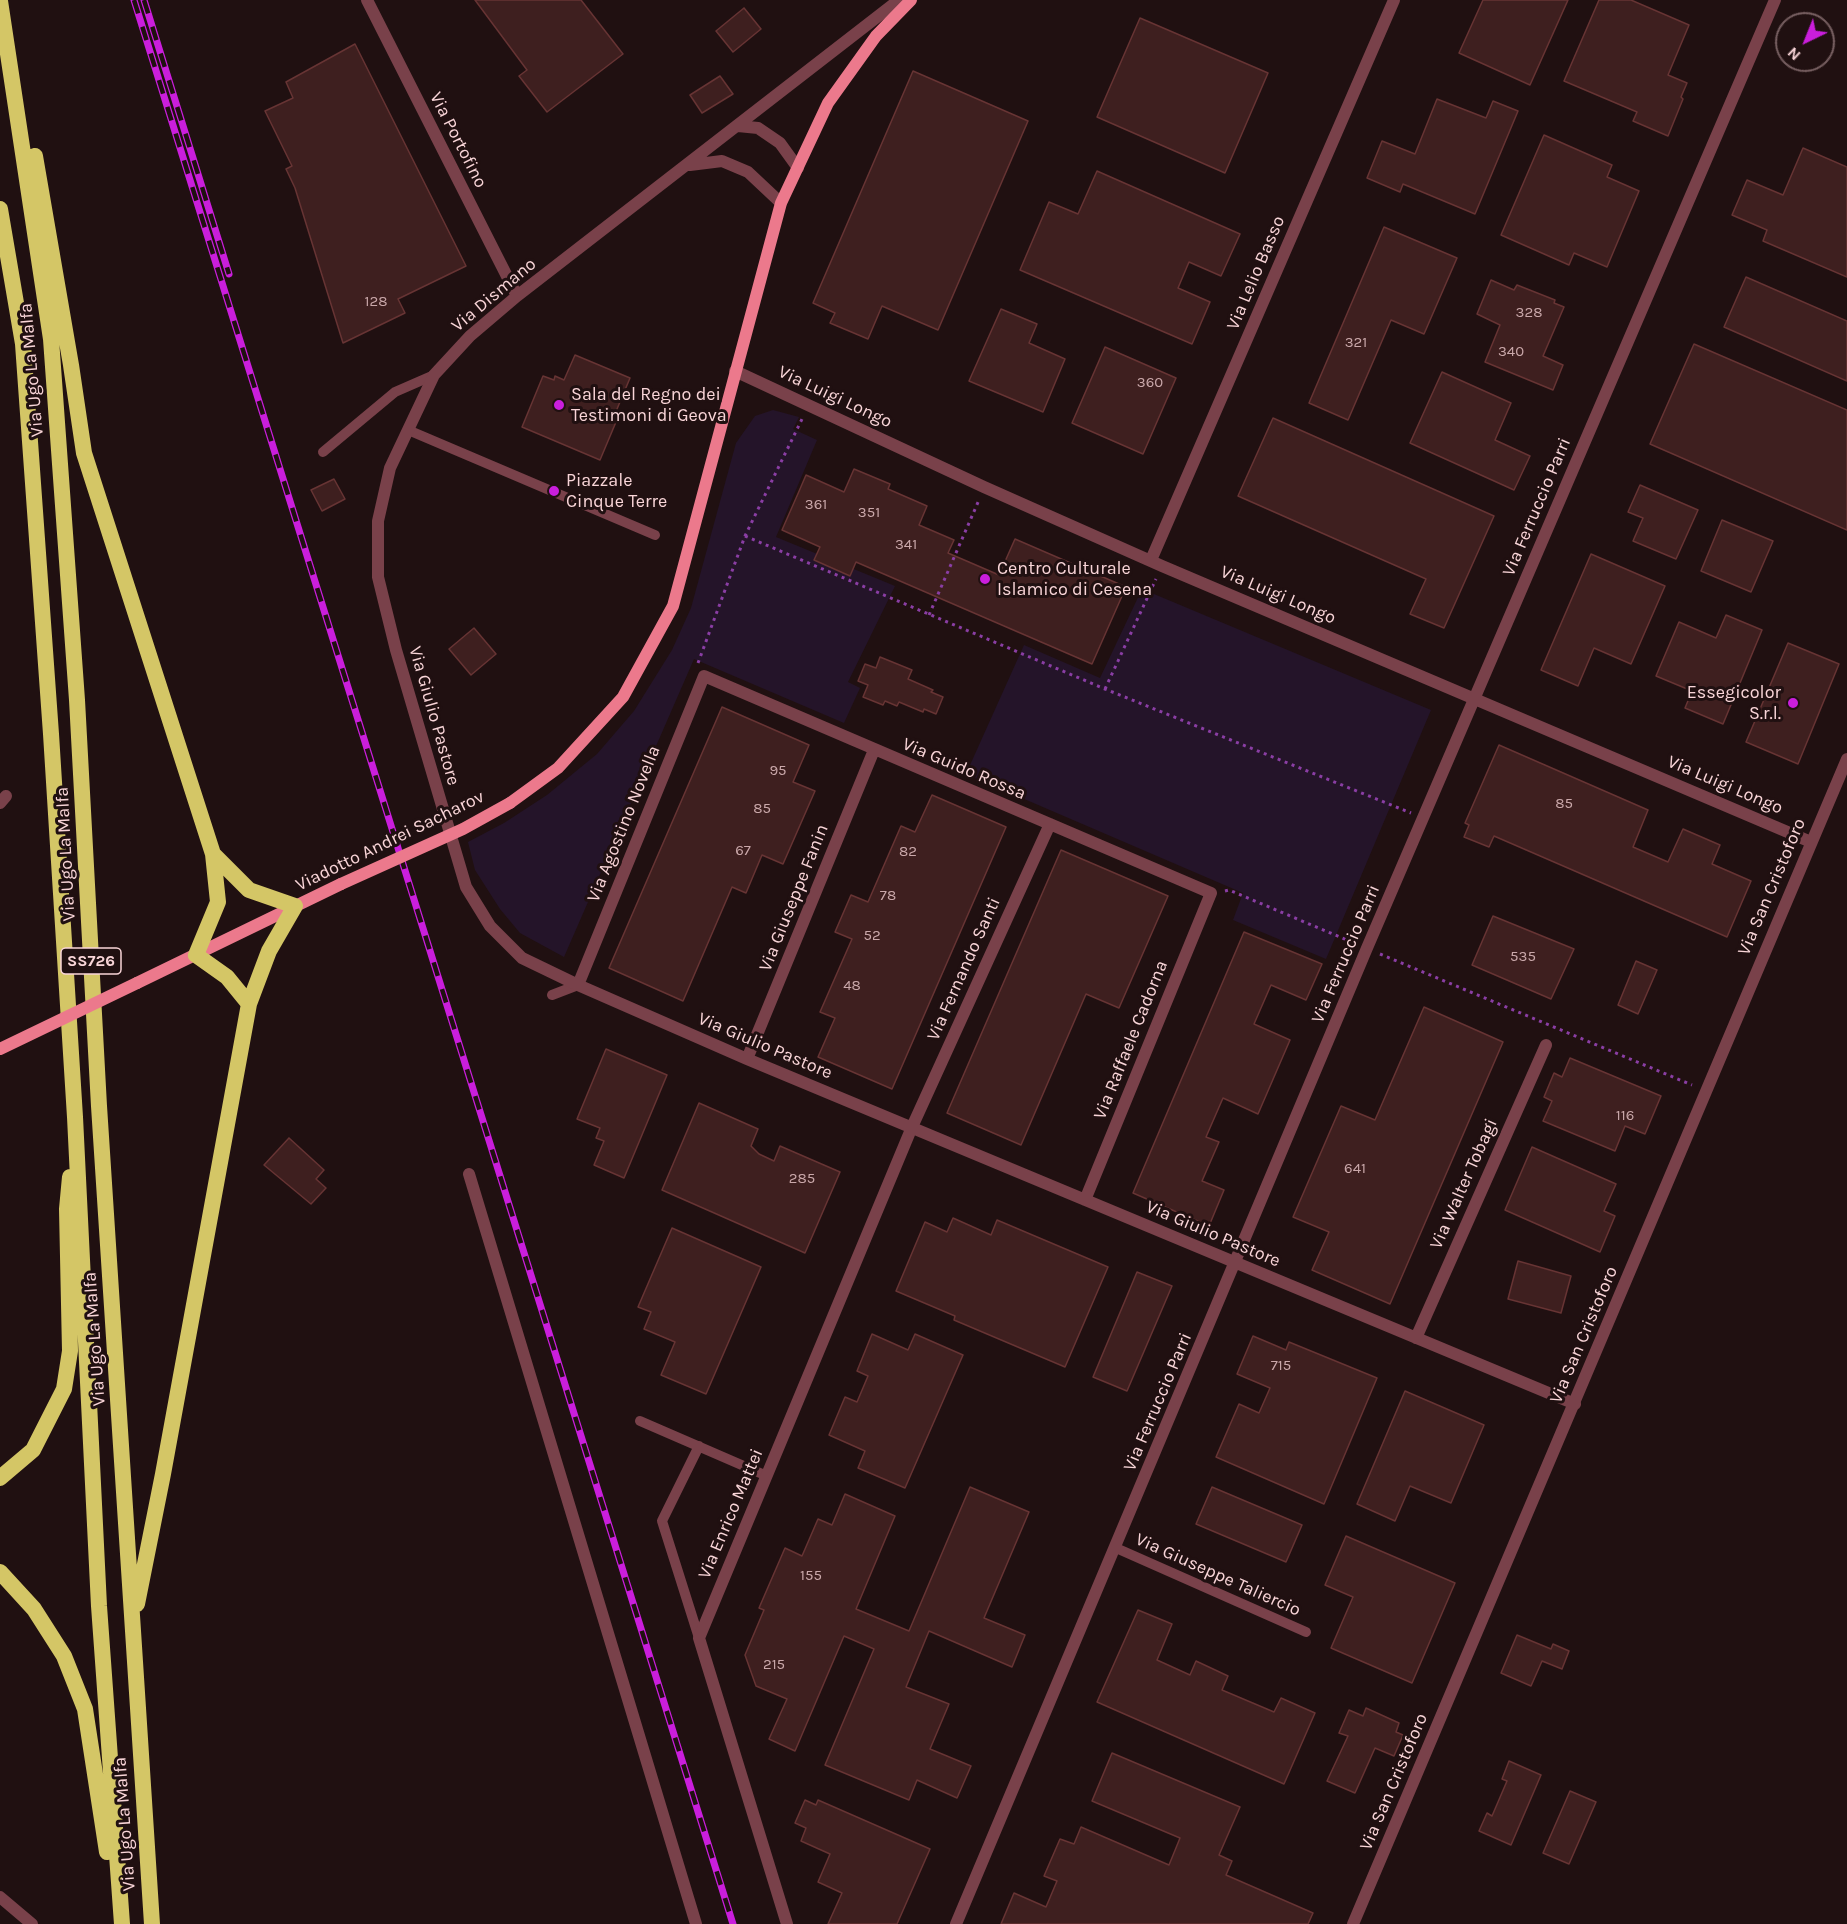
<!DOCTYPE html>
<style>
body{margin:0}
#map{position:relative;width:1847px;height:1924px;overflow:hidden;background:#201011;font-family:Karla,sans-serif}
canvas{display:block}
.north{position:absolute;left:1775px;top:12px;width:60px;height:60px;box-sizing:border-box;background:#201011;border:2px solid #775f61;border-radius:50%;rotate:223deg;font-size:16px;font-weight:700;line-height:24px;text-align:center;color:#f9d5d8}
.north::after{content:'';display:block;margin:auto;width:21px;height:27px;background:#ca1edc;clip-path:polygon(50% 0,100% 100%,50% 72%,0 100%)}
</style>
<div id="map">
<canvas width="1847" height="1924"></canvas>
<div class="north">N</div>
</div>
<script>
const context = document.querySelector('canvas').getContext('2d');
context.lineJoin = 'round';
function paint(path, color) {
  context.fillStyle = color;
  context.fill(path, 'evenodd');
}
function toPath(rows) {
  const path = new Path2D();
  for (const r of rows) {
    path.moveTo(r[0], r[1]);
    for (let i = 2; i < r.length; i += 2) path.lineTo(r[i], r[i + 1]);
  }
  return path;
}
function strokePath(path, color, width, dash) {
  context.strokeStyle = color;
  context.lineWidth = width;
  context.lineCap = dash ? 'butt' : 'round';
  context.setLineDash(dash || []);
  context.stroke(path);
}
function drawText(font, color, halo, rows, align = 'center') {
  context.font = font + ' Karla,sans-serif';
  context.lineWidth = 6;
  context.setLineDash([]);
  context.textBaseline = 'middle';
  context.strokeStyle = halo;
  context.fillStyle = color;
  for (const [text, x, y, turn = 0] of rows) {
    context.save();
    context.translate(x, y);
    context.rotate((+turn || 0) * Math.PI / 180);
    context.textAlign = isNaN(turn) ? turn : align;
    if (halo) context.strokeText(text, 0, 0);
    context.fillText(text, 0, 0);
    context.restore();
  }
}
const green = toPath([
 [773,410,799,417,793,429,817,440,776,537,895,586,848,682,860,688,844,723,694,659,564,957,520,933,500,909,475,870,468,842,504,823,547,795,597,754,634,711,672,650,691,608,736,443,755,416],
 [1142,589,1431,710,1326,959,1233,920,1243,893,966,774,1024,645,1100,678]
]);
const building = toPath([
 [475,0,581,0,623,54,547,112,519,76,527,70,475,0],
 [1483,0,1568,0,1530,85,1459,53,1483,0],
 [1599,0,1631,0,1689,25,1668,75,1687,83,1681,97,1683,99,1668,136,1633,121,1637,112,1564,81,1599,0],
 [744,8,761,29,733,52,716,31,744,8],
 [1140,18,1268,73,1225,173,1097,117,1140,18],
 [355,44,466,266,398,299,405,313,343,343,295,188,286,169,292,166,265,111,293,98,286,82,355,44],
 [913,71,1028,121,938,330,882,306,868,339,830,323,835,313,813,303,913,71],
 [720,76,733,94,702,113,690,95,720,76],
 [1437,99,1486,118,1493,101,1518,111,1475,214,1403,184,1400,192,1367,178,1382,141,1415,154,1437,99],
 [1544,135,1612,165,1607,177,1639,191,1607,267,1574,253,1569,265,1501,235,1544,135],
 [1803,148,1847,167,1847,277,1763,241,1767,230,1732,215,1747,180,1783,195,1803,148],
 [1097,171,1240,234,1221,276,1189,262,1178,288,1210,302,1192,344,1020,270,1049,202,1078,214,1097,171],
 [1384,227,1457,258,1424,334,1391,320,1348,420,1309,403,1384,227],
 [1746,277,1847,321,1847,381,1724,327,1746,277],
 [1491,280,1514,290,1517,285,1555,300,1554,303,1564,307,1543,356,1563,365,1553,390,1485,362,1500,325,1477,314,1491,280],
 [1001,309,1037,324,1029,343,1065,359,1043,412,969,381,1001,309],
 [1694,344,1847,410,1847,530,1650,444,1694,344],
 [1105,347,1176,378,1143,454,1072,423,1105,347],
 [575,355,630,378,612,421,616,422,600,460,522,427,543,376,554,380,555,376,564,380,575,355],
 [1442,372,1511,403,1495,440,1530,456,1514,490,1410,443,1442,372],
 [1273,418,1494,516,1444,628,1410,614,1426,579,1238,496,1273,418],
 [854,469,890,484,888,489,927,506,919,525,954,540,948,553,999,575,1015,539,1126,587,1092,664,856,562,850,576,814,560,820,547,782,530,800,489,806,475,844,492,854,469],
 [334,479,345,499,322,511,311,490,334,479],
 [1640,485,1698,510,1676,559,1633,541,1643,518,1628,512,1640,485],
 [1722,520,1773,541,1751,592,1701,571,1722,520],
 [1591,554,1665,586,1631,664,1594,648,1578,686,1541,670,1591,554],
 [1726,615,1762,630,1723,724,1685,708,1692,691,1656,676,1679,622,1716,638,1726,615],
 [474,628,496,654,471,675,449,649,474,628],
 [1788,643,1839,664,1798,764,1746,742,1788,643],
 [880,657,912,670,908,679,933,690,931,692,943,697,936,714,924,709,923,712,899,702,897,706,885,701,883,705,863,697,868,685,858,681,865,664,876,668,880,657],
 [722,707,809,745,793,782,815,791,783,864,762,855,746,893,732,887,683,1001,609,968,722,707],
 [1499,745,1648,810,1633,847,1668,862,1683,829,1720,845,1712,864,1751,881,1727,937,1494,836,1489,847,1464,837,1469,825,1465,823,1499,745],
 [932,795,1006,827,892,1089,818,1057,835,1018,820,1012,852,939,835,932,851,895,868,902,901,826,915,832,932,795],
 [1061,850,1168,896,1119,1008,1086,994,1021,1145,947,1113,1061,850],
 [1493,916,1574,949,1551,999,1472,965,1493,916],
 [1244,932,1322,964,1306,1000,1271,985,1254,1024,1290,1040,1258,1114,1223,1098,1206,1137,1219,1142,1202,1181,1224,1190,1209,1226,1133,1193,1244,932],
 [1636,961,1657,970,1638,1014,1618,1005,1636,961],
 [1424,1007,1503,1042,1390,1304,1312,1270,1329,1232,1293,1217,1341,1106,1375,1120,1424,1007],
 [606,1049,667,1075,624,1178,594,1165,604,1141,596,1138,600,1128,577,1119,606,1049],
 [1570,1058,1661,1096,1645,1134,1625,1126,1615,1151,1543,1121,1552,1101,1544,1097,1554,1073,1562,1077,1570,1058],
 [699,1103,758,1129,751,1146,759,1154,774,1161,780,1146,840,1172,805,1253,662,1190,699,1103],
 [289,1138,324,1170,316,1179,326,1188,311,1204,264,1165,289,1138],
 [1532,1147,1616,1184,1604,1211,1615,1216,1600,1252,1505,1210,1532,1147],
 [953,1218,991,1235,997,1220,1108,1267,1065,1367,954,1320,955,1316,896,1291,925,1222,947,1232,953,1218],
 [672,1228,761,1267,706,1394,661,1375,675,1342,644,1329,651,1312,638,1307,672,1228],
 [1518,1261,1571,1276,1561,1313,1508,1299,1518,1261],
 [1137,1272,1172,1286,1127,1391,1093,1377,1137,1272],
 [872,1334,908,1350,915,1334,963,1355,905,1488,858,1468,865,1451,829,1435,845,1397,857,1402,868,1376,857,1371,872,1334],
 [1253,1336,1286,1350,1289,1342,1377,1378,1324,1504,1216,1457,1239,1404,1259,1413,1270,1388,1237,1374,1253,1336],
 [1405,1391,1484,1425,1451,1503,1410,1486,1395,1521,1357,1504,1405,1391],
 [970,1487,1029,1512,984,1618,1025,1635,1012,1667,929,1631,906,1687,949,1704,930,1749,971,1766,957,1798,917,1780,909,1800,825,1765,874,1649,844,1636,795,1751,769,1739,787,1699,756,1686,745,1655,764,1610,759,1608,785,1548,802,1556,818,1519,832,1525,845,1494,895,1516,856,1609,909,1631,970,1487],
 [1212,1487,1302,1525,1286,1562,1196,1524,1212,1487],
 [1346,1536,1455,1583,1412,1683,1331,1648,1353,1597,1325,1585,1346,1536],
 [1138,1610,1172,1624,1157,1660,1190,1675,1196,1661,1228,1676,1222,1690,1274,1712,1281,1698,1315,1713,1284,1784,1097,1702,1138,1610],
 [1517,1635,1551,1649,1553,1644,1569,1651,1562,1669,1542,1661,1531,1686,1501,1673,1517,1635],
 [1366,1708,1399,1723,1396,1732,1403,1735,1394,1756,1375,1748,1355,1793,1327,1781,1348,1736,1339,1733,1349,1710,1363,1716,1366,1708],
 [1112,1753,1240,1807,1219,1855,1232,1861,1226,1875,1313,1913,1308,1924,1001,1924,1014,1893,1046,1907,1057,1881,1044,1876,1060,1839,1074,1844,1081,1827,1169,1865,1180,1838,1092,1801,1112,1753],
 [1509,1761,1541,1775,1511,1845,1479,1831,1487,1813,1492,1816,1507,1781,1502,1779,1509,1761],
 [1570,1791,1596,1802,1569,1864,1543,1853,1570,1791],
 [805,1800,816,1805,818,1800,930,1849,897,1924,828,1924,842,1893,818,1882,830,1854,801,1841,806,1828,795,1823,805,1800]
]);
const path = toPath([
 [745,536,1105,689,1411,813],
 [929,615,979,500],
 [698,663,745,536,802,419],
 [1105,689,1156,579],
 [1225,891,1229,890,1354,943],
 [1380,954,1692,1085]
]);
const service = toPath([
 [408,430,655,535],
 [323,452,395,392,434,375],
 [552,995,578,985],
 [640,1421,767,1476],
 [699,1446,662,1521,699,1638],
 [1116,1548,1306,1632]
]);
const minor = toPath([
 [367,0,517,296],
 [899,0,517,296,470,336,434,375,390,468,378,521,378,577,396,650,466,887,490,926,522,958,578,985,747,1059,1575,1404],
 [738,126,758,128,780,143,798,168],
 [690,165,722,161,748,172,781,203],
 [735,371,984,487,1162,566,1811,842],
 [1151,560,1394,0],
 [0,803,6,796],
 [578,985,704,676,1211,893,1085,1200],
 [747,1059,874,750],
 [469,1174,696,1924],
 [1416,1338,1546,1045],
 [0,1897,32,1924],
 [787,1924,699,1638,912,1127,1050,824],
 [956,1924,1367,948,1775,0]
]);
const tertiary = toPath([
 [1353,1924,1847,759]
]);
const secondary = toPath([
 [510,803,558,768,623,697,673,606,781,203,828,103,876,36,911,0],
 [137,983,341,884]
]);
const trunk = toPath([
 [0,1,51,339,77,700,99,1106,152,1924],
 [35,156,71,365,84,453,213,854,218,902,196,955,227,977,249,1004],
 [0,209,23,344,51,734,75,1117,99,1606,122,1924],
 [0,1478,33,1450,64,1389,70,1351,67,1209,70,1177],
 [0,1572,34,1609,64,1656,85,1709,107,1852],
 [137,1604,163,1474,249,1004,269,951,295,906,249,890,213,854]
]);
const rail = toPath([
 [134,0,733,1924],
 [144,0,229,274]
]);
const secondaryBridge = toPath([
 [341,884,463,829,510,803],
 [0,1049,137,983]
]);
const markers = [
 [559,405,6,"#ca1edc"],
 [554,491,6,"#ca1edc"],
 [985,579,6,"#ca1edc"],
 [1793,703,6,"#ca1edc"]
];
const numberNames = [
 ["128",376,302],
 ["328",1529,313],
 ["321",1356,343],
 ["340",1511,352],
 ["360",1150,383],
 ["361",816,505],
 ["351",869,513],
 ["341",906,545],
 ["95",778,771],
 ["85",1564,804],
 ["85",762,809],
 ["67",743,851],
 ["82",908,852],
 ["78",888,896],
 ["52",872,936],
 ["535",1523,957],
 ["48",852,986],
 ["116",1625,1116],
 ["641",1355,1169],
 ["285",802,1179],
 ["715",1281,1366],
 ["155",811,1576],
 ["215",774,1665]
];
const shields = [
 [91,961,60]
];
const shieldNames = [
 ["SS726",91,961]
];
const streetNames = [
 ["Via Portofino",458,140,63],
 ["Via Lelio Basso",1256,273,-67],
 ["Via Dismano",494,295,-40],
 ["Via Ugo La Malfa",32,370,-95],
 ["Via Luigi Longo",835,397,25],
 ["Via Ferruccio Parri",1537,507,-67],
 ["Via Luigi Longo",1278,595,23],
 ["Via Giulio Pastore",434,716,74],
 ["Via Guido Rossa",964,769,23],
 ["Via Luigi Longo",1725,785,23],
 ["Via Agostino Novella",624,824,-68],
 ["Viadotto Andrei Sacharov",390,841,-26],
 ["Via Ugo La Malfa",66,854,-93],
 ["Via San Cristoforo",1772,887,-67],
 ["Via Giuseppe Fanin",794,898,-68],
 ["Via Ferruccio Parri",1346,954,-67],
 ["Via Fernando Santi",964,969,-66],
 ["Via Raffaele Cadorna",1131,1040,-68],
 ["Via Giulio Pastore",765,1046,23],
 ["Via Walter Tobagi",1464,1184,-66],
 ["Via Giulio Pastore",1213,1234,23],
 ["Via San Cristoforo",1584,1335,-67],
 ["Via Ugo La Malfa",95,1339,-94],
 ["Via Ferruccio Parri",1158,1402,-67],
 ["Via Enrico Mattei",731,1514,-67],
 ["Via Giuseppe Taliercio",1218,1575,24],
 ["Via San Cristoforo",1394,1782,-67],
 ["Via Ugo La Malfa",125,1824,-94]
];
const poiNames = [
 ["Sala del Regno dei",571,395],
 ["Testimoni di Geova",571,416],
 ["Piazzale",566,481],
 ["Cinque Terre",566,502],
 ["Centro Culturale",997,569],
 ["Islamico di Cesena",997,590],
 ["Essegicolor",1781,693,"right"],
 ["S.r.l.",1781,714,"right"]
];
paint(green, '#241429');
paint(building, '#3e1f1f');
strokePath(building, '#673434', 1.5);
strokePath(path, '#8a3ea4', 3, [3, 4.5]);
strokePath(service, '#79414a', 10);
strokePath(minor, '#79414a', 12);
strokePath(tertiary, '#79414a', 12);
strokePath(secondary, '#ec798c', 12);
strokePath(trunk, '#d4c666', 16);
strokePath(rail, '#ca1edc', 7);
strokePath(rail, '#201011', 4.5, [14]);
strokePath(secondaryBridge, '#ec798c', 12);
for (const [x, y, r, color] of markers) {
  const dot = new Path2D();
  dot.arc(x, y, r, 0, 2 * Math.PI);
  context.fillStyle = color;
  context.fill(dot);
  strokePath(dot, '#201011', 2);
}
drawText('15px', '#caa8aa', null, numberNames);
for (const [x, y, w] of shields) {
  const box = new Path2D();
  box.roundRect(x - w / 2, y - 13, w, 26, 4.5);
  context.fillStyle = '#201011';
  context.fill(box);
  strokePath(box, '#f9d5d8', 1.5);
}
drawText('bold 16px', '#f9d5d8', null, shieldNames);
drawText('18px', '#f9d5d8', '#201011', streetNames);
drawText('18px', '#f9d5d8', '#201011', poiNames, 'left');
</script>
